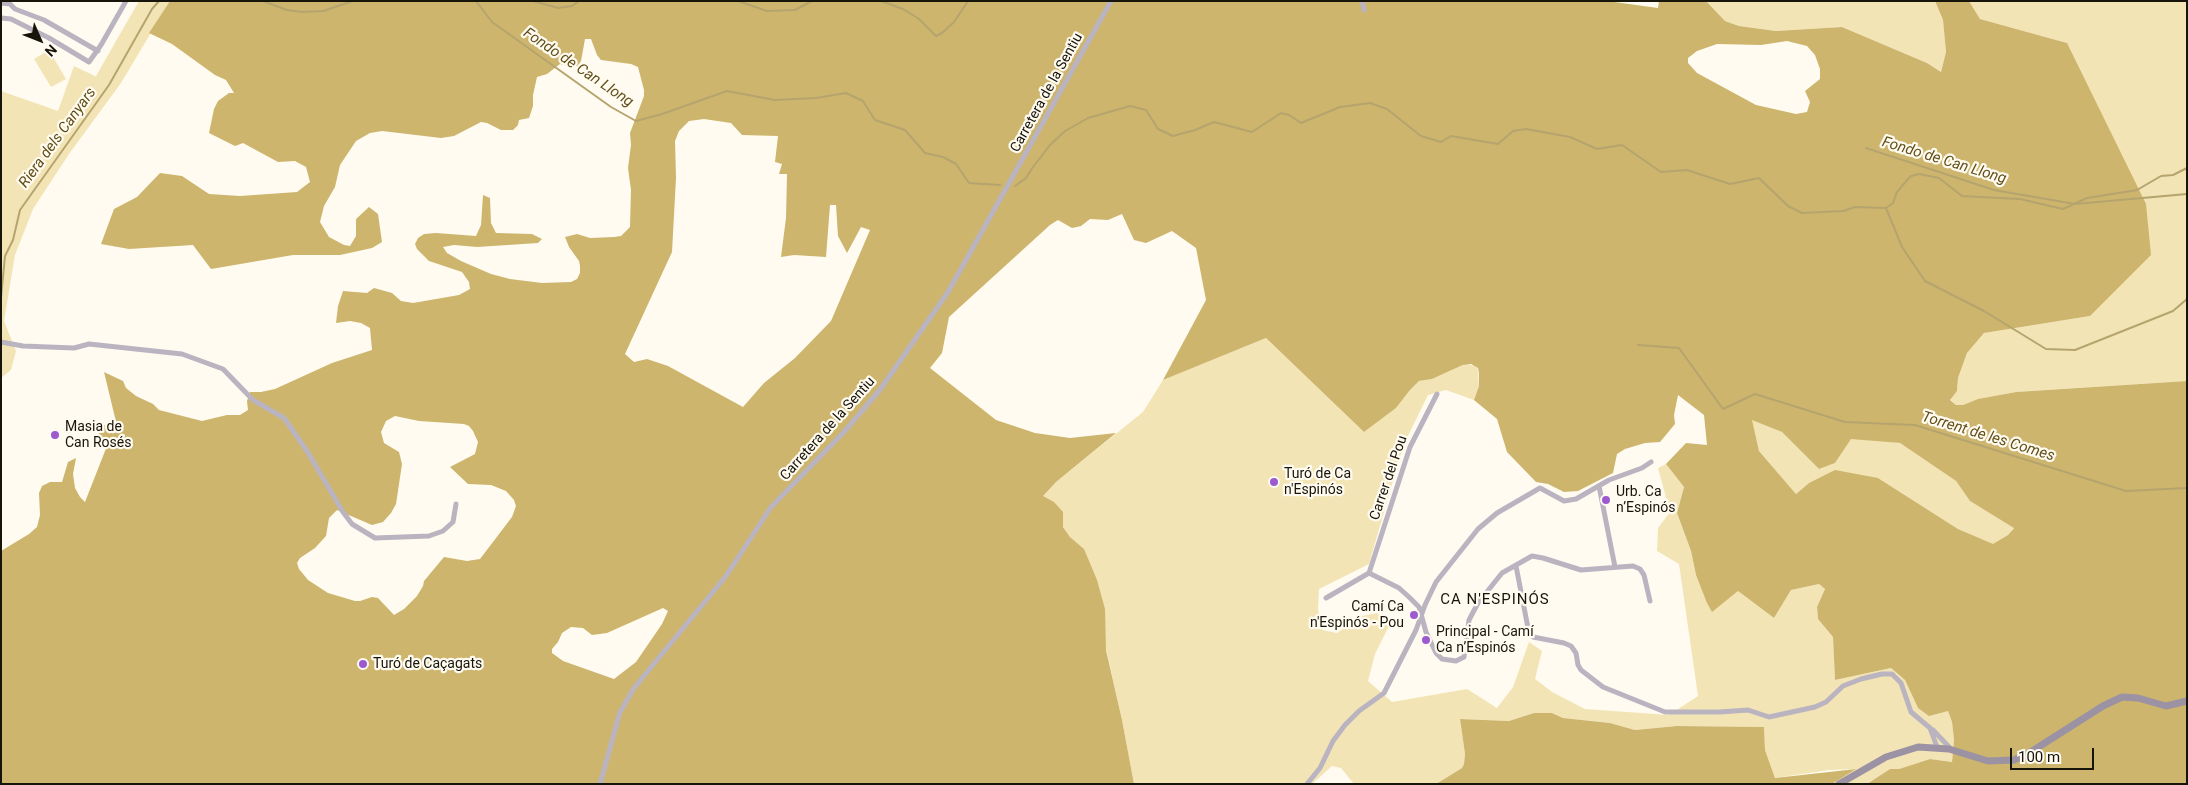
<!DOCTYPE html>
<meta charset="utf-8">
<style>
body{margin:0}
#map{position:relative;width:2188px;height:785px;overflow:hidden;background:#fffbf0;font-family:Roboto,sans-serif}
canvas{display:block}
.frame{position:absolute;inset:0;border:2px solid #17140a;pointer-events:none}
.north{position:absolute;left:15px;top:15px;width:50px;height:50px;-webkit-text-stroke:4px #fffbf0;paint-order:stroke;rotate:134deg;font-size:14px;font-weight:700;line-height:20px;text-align:center;color:#17140a}
.north::after{content:'';display:block;margin:auto;width:18px;height:22px;background:#17140a;clip-path:polygon(50% 0,100% 100%,50% 72%,0 100%)}
.scale{position:absolute;left:2010px;top:748px;width:84px;height:22px;box-sizing:border-box;border:2px solid #17140a;border-top:0;padding-left:6px;font-size:15px;line-height:18px;white-space:nowrap;color:#17140a;-webkit-text-stroke:4px #fffbf0;paint-order:stroke}
</style>
<div id="map">
<canvas width="2188" height="785"></canvas>
<div class="frame"></div>
<div class="north">N</div>
<div class="scale">100 m</div>
</div>
<script>
const context = document.querySelector('canvas').getContext('2d');
context.lineJoin = 'round';
function paint(path, color) {
  context.fillStyle = color;
  context.fill(path, 'evenodd');
}
function toPath(rows) {
  const path = new Path2D();
  for (const r of rows) {
    path.moveTo(r[0], r[1]);
    for (let i = 2; i < r.length; i += 2) path.lineTo(r[i], r[i + 1]);
  }
  return path;
}
function strokePath(path, color, width, dash) {
  context.strokeStyle = color;
  context.lineWidth = width;
  context.lineCap = dash ? 'butt' : 'round';
  context.setLineDash(dash || []);
  context.stroke(path);
}
function drawText(font, color, halo, rows, align = 'center') {
  context.font = font + ' Roboto,sans-serif';
  context.lineWidth = 4.5;
  context.setLineDash([]);
  context.textBaseline = 'middle';
  context.strokeStyle = halo;
  context.fillStyle = color;
  for (const [text, x, y, turn = 0] of rows) {
    context.save();
    context.translate(x, y);
    context.rotate((+turn || 0) * Math.PI / 180);
    context.textAlign = isNaN(turn) ? turn : align;
    if (halo) context.strokeText(text, 0, 0);
    context.fillText(text, 0, 0);
    context.restore();
  }
}
const green = toPath([
 [139,1,170,1,121,83,69,154,33,209,15,255,4,321,16,351,11,370,1,378,1,91,58,111,74,66,97,77,96,76],
 [1706,1,1935,1,1943,20,1946,52,1941,72,1927,63,1842,27,1776,31,1739,26,1725,21],
 [1969,1,2187,1,2187,381,2016,392,1979,399,1963,405,1956,405,1950,399,1957,391,1958,378,1967,353,1984,333,2090,316,2067,43,1980,19],
 [49,50,66,79,51,87,34,59],
 [1266,338,1364,432,1396,408,1410,390,1419,381,1432,379,1466,364,1475,366,1478,369,1479,386,1474,400,1446,390,1428,395,1403,446,1369,564,1319,589,1318,609,1322,630,1337,633,1362,616,1377,613,1389,626,1375,654,1368,681,1392,702,1467,689,1497,708,1513,687,1529,642,1542,651,1535,679,1552,692,1585,709,1669,715,1698,696,1679,564,1657,551,1658,528,1670,512,1658,468,1666,464,1684,487,1677,513,1691,551,1696,575,1712,611,1738,591,1774,618,1791,590,1819,584,1825,589,1817,607,1818,619,1833,637,1835,680,1891,668,1905,680,1918,708,1948,711,1952,722,1954,740,1952,762,1930,759,1899,769,1890,769,1867,784,1832,784,1855,769,1829,770,1775,778,1765,750,1764,727,1677,726,1635,730,1610,723,1563,718,1552,713,1534,713,1509,721,1460,719,1465,754,1464,764,1462,768,1436,784,1354,784,1341,768,1332,766,1312,784,1134,784,1122,720,1084,549,1070,537,1042,496,1056,482,1143,412,1163,380],
 [1751,419,1782,432,1819,469,1835,463,1851,438,1900,443,1956,481,1970,501,2014,527,2008,535,1993,545,1958,529,1878,478,1809,483,1796,494,1759,451]
]);
const forest = toPath([
 [170,1,1607,1,1658,8,1659,1,1706,1,1725,21,1739,26,1776,31,1842,27,1927,63,1941,72,1946,52,1943,20,1935,1,1969,1,1980,19,2067,43,2146,204,2151,255,2090,316,1984,333,1967,353,1958,378,1957,391,1950,400,1956,405,1963,405,1978,399,2016,392,2187,381,2187,784,1867,784,1890,769,1899,769,1930,759,1952,762,1954,740,1952,722,1948,711,1929,716,1918,708,1905,680,1891,668,1835,680,1833,637,1818,619,1817,607,1825,589,1819,584,1791,590,1774,618,1738,591,1712,612,1707,603,1696,575,1691,551,1677,513,1684,487,1666,464,1686,443,1707,445,1704,415,1678,395,1674,415,1675,424,1660,442,1645,443,1625,449,1617,454,1613,473,1578,491,1564,492,1548,484,1536,482,1507,452,1497,419,1474,400,1479,386,1479,373,1478,368,1471,364,1463,365,1432,379,1419,381,1410,390,1396,408,1364,432,1266,338,1163,380,1206,300,1196,248,1172,231,1146,243,1134,240,1122,214,1108,220,1090,219,1081,226,1072,228,1058,220,1050,225,949,317,942,353,930,368,996,420,1035,433,1070,438,1116,433,1056,482,1043,496,1054,502,1063,512,1063,527,1070,537,1084,549,1097,580,1105,609,1106,650,1122,720,1134,784,1,784,1,551,29,534,37,527,40,515,39,493,42,486,50,482,62,482,68,462,76,458,73,474,75,488,80,497,85,502,107,446,97,431,99,423,118,430,104,372,123,381,126,388,136,396,153,404,159,410,202,421,227,415,240,415,248,410,247,401,250,392,261,392,275,389,332,363,372,350,370,328,361,323,350,321,336,323,338,306,343,291,367,293,374,288,392,293,401,301,413,303,459,295,470,289,469,282,462,272,429,261,417,249,415,244,418,238,424,234,436,233,476,236,481,225,483,195,490,198,491,223,496,233,532,234,542,239,538,243,477,247,454,245,443,247,447,253,461,261,491,274,510,279,542,283,571,282,577,279,580,273,580,266,579,261,569,247,565,237,577,234,590,238,614,237,621,236,630,227,631,190,628,168,631,145,630,133,644,96,644,90,638,67,631,64,601,60,597,55,591,39,585,39,581,61,578,66,571,67,560,64,547,74,537,77,533,95,533,106,529,118,519,120,518,125,513,130,501,130,487,123,481,122,454,136,441,138,382,131,370,133,356,141,340,165,335,187,324,206,320,222,329,237,344,245,350,246,356,236,356,219,369,207,378,214,382,242,372,248,340,255,293,255,211,269,193,245,129,249,101,244,114,209,137,197,160,173,182,176,209,194,240,196,297,192,310,182,306,167,295,161,278,162,243,143,235,146,209,133,214,109,218,101,229,93,234,93,226,80,215,75,172,44,149,33],
 [1787,41,1807,46,1815,55,1820,69,1820,79,1805,91,1810,102,1807,112,1796,114,1756,105,1697,73,1688,63,1688,58,1697,51,1717,44,1761,45],
 [704,119,731,123,742,135,778,136,775,162,782,164,779,174,787,174,786,218,781,257,794,255,826,257,830,205,836,205,838,236,847,253,861,227,870,230,831,321,795,358,764,383,743,407,668,366,647,359,634,362,625,354,672,252,676,178,675,141,679,131,689,121],
 [395,416,419,421,464,424,469,426,473,431,478,442,475,454,450,467,468,484,491,485,506,491,514,500,516,506,512,517,480,559,467,561,444,557,424,581,423,586,417,596,404,609,394,615,378,598,372,597,360,601,355,601,328,593,308,580,299,569,297,563,300,558,315,548,326,536,329,518,337,510,372,525,383,522,391,513,396,504,402,464,399,452,384,443,381,432,386,421],
 [1752,420,1782,432,1819,469,1835,463,1851,439,1900,443,1956,481,1970,501,2014,528,2008,535,1993,544,1958,529,1878,478,1835,470,1809,483,1796,494,1759,451],
 [663,608,668,611,662,624,636,662,614,679,563,661,552,653,552,649,558,642,562,633,571,627,583,628,592,635,607,633],
 [1534,713,1552,713,1563,718,1610,723,1635,730,1677,726,1764,727,1765,750,1775,778,1856,769,1832,784,1436,784,1462,768,1464,764,1465,754,1460,719,1509,721]
]);
const stream = toPath([
 [263,1,287,10,302,12,323,11,353,1],
 [476,1,492,22,611,107,636,121,662,114,727,91,775,100,816,98,846,93,863,101,875,120,905,130,925,153,943,157,956,164,969,183,1000,185],
 [533,1,558,8,572,6,579,1],
 [738,1,767,11,795,10,812,1],
 [881,1,903,9,919,19,936,36,942,33,954,22,968,1],
 [1866,148,1994,190,2075,204,2187,194],
 [1015,186,1026,178,1033,167,1050,145,1065,131,1088,118,1130,106,1146,110,1158,129,1173,136,1195,130,1214,122,1252,132,1281,113,1289,115,1301,123,1340,107,1370,103,1387,109,1421,136,1441,142,1451,136,1498,144,1513,131,1526,129,1570,137,1597,149,1622,145,1661,172,1687,170,1730,184,1759,178,1788,206,1802,213,1843,211,1855,207,1886,208,1893,203,1897,192,1908,179,1911,176,1919,174,1939,178,1962,196,2020,199,2063,209,2087,198,2137,190,2161,176,2173,175,2187,168],
 [1886,208,1902,247,1925,281,1984,311,2046,349,2075,350,2173,311,2187,299],
 [1,298,5,256,13,240,20,210,109,85,152,9,159,1],
 [1638,345,1679,348,1723,409,1755,394,1845,422,1915,425,2126,491,2187,488]
]);
const minor = toPath([
 [1362,1,1364,10],
 [1,3,10,4,15,9,44,20,98,51],
 [1,18,11,19,49,38,89,62,101,45,126,1],
 [1,342,23,346,74,348,89,344,182,354,223,369,253,400,284,418,307,451,343,512,352,524,375,538,429,536,443,531,453,522,456,504],
 [1599,486,1615,567],
 [1516,566,1529,633,1533,637,1564,643,1571,646,1576,653,1578,665,1581,670,1603,687,1665,712,1720,712,1748,710,1769,717,1815,707,1826,702,1843,686,1861,679,1882,674,1892,674,1901,683,1911,712,1930,728,1937,747],
 [1369,573,1399,588,1409,597,1419,607,1426,632,1436,653,1442,659,1456,661,1464,657,1469,620,1478,603,1502,573,1532,556,1543,558,1581,570,1633,566,1640,569,1644,575,1650,601],
 [1326,598,1369,573,1410,447,1437,394],
 [1933,730,1951,749],
 [600,784,620,712,634,688,726,576,771,507,843,433,879,391,948,292,1111,1],
 [1307,784,1320,768,1333,741,1345,725,1359,711,1384,693,1416,630,1425,605,1436,582,1478,529,1497,513,1540,488,1564,501,1576,499,1609,480,1642,468,1651,462]
]);
const secondary = toPath([
 [1839,784,1886,757,1918,747,1949,749,1988,761,2014,760,2029,753,2103,706,2122,697,2138,698,2166,706,2187,701]
]);
const markers = [
 [55,435,5,"#9d5acf"],
 [1274,482,5,"#9d5acf"],
 [1606,500,5,"#9d5acf"],
 [1414,615,5,"#9d5acf"],
 [1426,640,5,"#9d5acf"],
 [363,664,5,"#9d5acf"]
];
const streetNames = [
 ["Carretera de la Sentiu",1047,93,-61],
 ["Carretera de la Sentiu",828,429,-48],
 ["Carrer del Pou",1389,478,-71]
];
const poiNames = [
 ["Masia de",65,427],
 ["Can Rosés",65,443],
 ["Turó de Ca",1284,474],
 ["n'Espinós",1284,490],
 ["Urb. Ca",1616,492],
 ["n’Espinós",1616,508],
 ["Camí Ca",1404,607,"right"],
 ["n'Espinós - Pou",1404,623,"right"],
 ["Principal - Camí",1436,632],
 ["Ca n’Espinós",1436,648],
 ["Turó de Caçagats",373,664]
];
const waterNames = [
 ["Fondo de Can Llong",578,68,34],
 ["Riera dels Canyars",58,138,-54],
 ["Fondo de Can Llong",1944,161,17],
 ["Torrent de les Comes",1988,437,17]
];
const neighbourhoodNames = [
 ["CA N'ESPINÓS",1495,600]
];
paint(green, '#f3e4b5');
paint(forest, '#cdb56d');
strokePath(stream, '#b6a46e', 2);
strokePath(minor, '#bab4c0', 5);
strokePath(secondary, '#9b92a3', 7);
for (const [x, y, r, color] of markers) {
  const dot = new Path2D();
  dot.arc(x, y, r, 0, 2 * Math.PI);
  context.fillStyle = color;
  context.fill(dot);
  strokePath(dot, '#fffbf0', 2);
}
drawText('14px', '#17140a', '#fffbf0', streetNames);
drawText('14px', '#17140a', '#fffbf0', poiNames, 'left');
drawText('italic 15px', '#604f18', '#fffbf0', waterNames);
context.letterSpacing = '1px';
drawText('15px', '#17140a', '#fffbf0', neighbourhoodNames);
context.letterSpacing = '0px';
</script>
